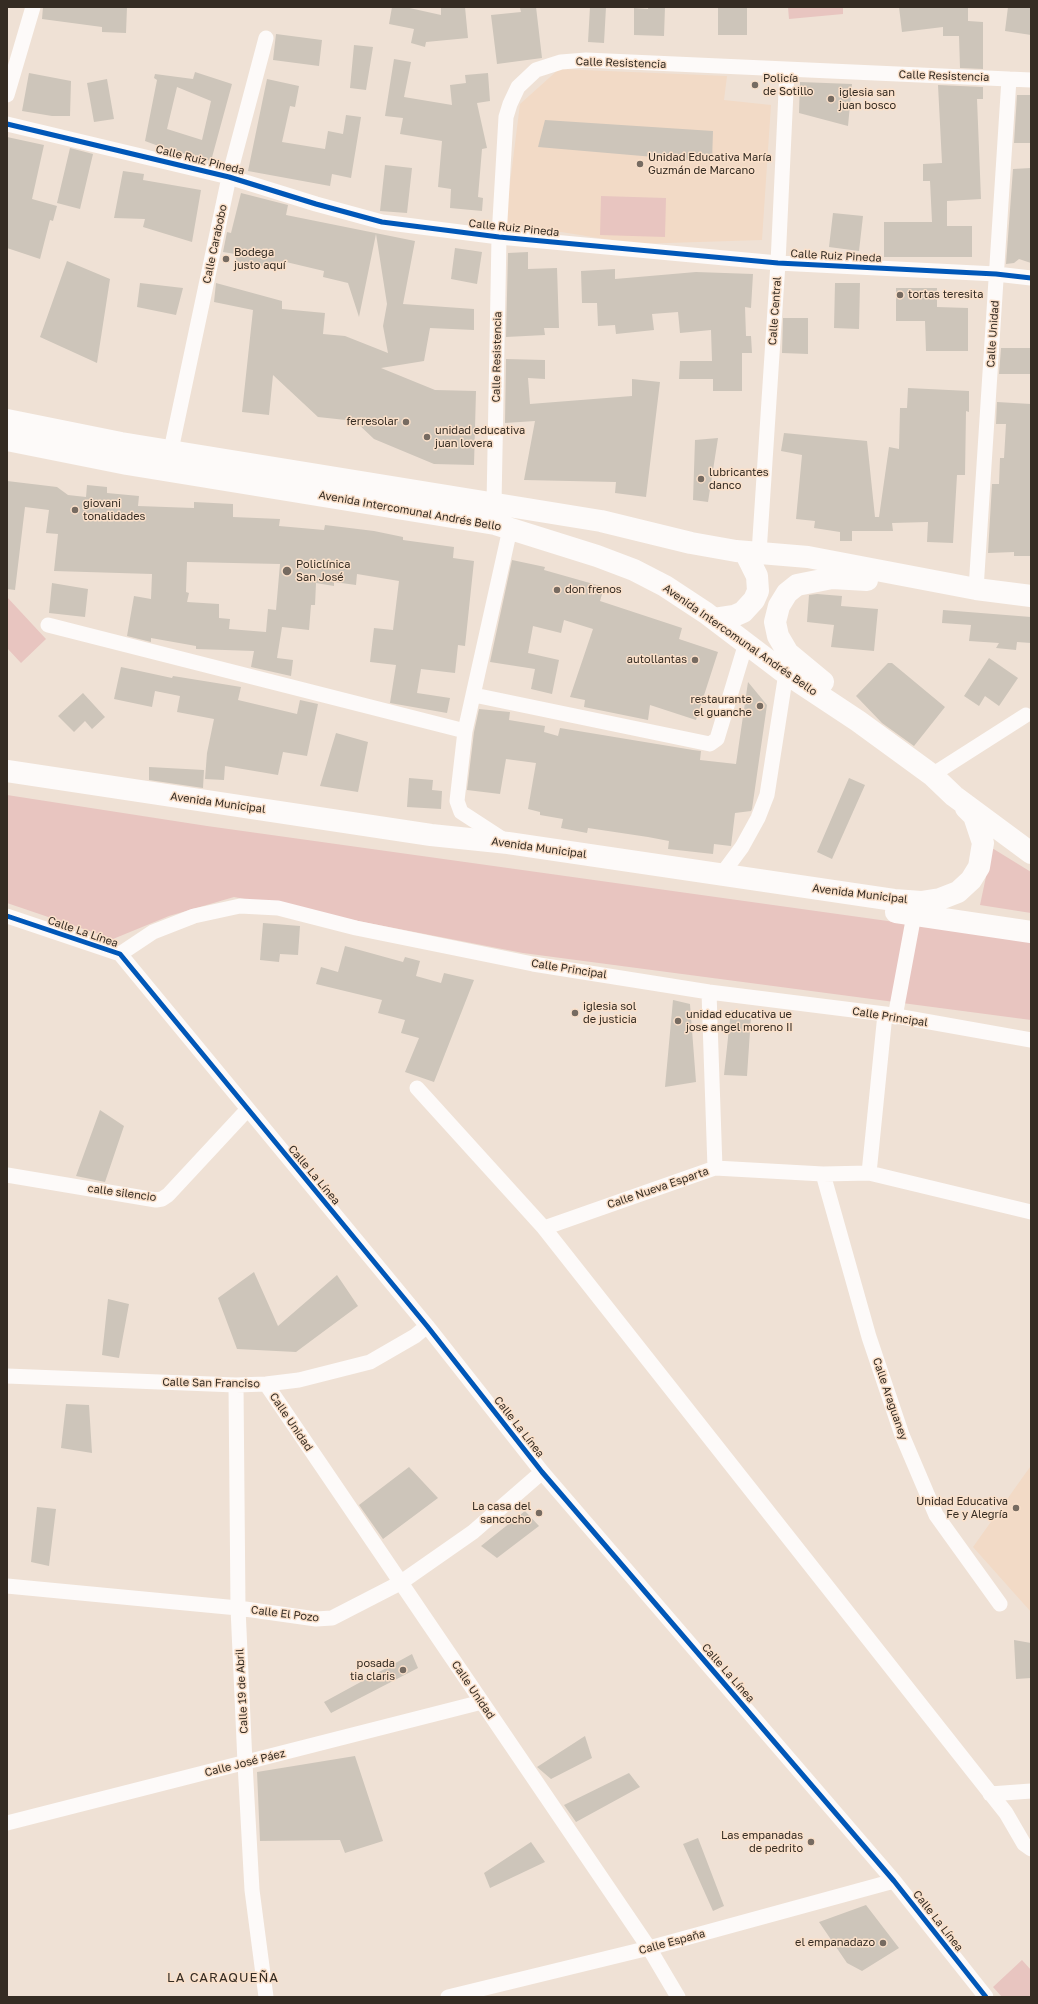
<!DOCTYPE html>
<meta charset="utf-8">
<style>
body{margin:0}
#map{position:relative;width:1038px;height:2004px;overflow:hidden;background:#efe1d5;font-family:"Golos Text",sans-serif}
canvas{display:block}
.frame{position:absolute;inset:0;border:8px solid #352c23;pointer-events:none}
</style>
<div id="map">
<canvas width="1038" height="2004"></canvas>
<div class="frame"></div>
</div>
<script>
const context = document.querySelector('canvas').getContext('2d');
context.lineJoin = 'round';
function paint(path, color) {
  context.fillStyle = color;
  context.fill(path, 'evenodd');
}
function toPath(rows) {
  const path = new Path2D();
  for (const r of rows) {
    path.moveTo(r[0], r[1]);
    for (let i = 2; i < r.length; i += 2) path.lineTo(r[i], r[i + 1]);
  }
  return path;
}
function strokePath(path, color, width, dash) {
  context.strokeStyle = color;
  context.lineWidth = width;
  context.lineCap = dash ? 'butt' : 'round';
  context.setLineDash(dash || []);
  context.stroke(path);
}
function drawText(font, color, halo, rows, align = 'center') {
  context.font = font + ' "Golos Text",sans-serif';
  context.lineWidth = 3;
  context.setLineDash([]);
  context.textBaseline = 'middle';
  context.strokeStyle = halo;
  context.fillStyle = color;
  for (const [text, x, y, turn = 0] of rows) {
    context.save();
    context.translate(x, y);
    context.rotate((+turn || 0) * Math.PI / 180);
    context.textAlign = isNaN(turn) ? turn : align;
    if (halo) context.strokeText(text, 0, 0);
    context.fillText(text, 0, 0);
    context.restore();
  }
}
const built = toPath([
 [559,69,727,76,724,100,771,105,762,240,636,244,505,223,520,104],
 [1030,1467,1031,1468,1031,1612,973,1547]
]);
const green = toPath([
 [788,7,843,7,843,14,789,19],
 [601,196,666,198,665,237,600,235],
 [7,597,46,639,21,663,7,648],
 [7,795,207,826,1031,941,1031,1020,523,953,234,897,169,916,113,939,7,903],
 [992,848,1031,872,1031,913,980,905],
 [1022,1960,1031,1970,1031,1997,1002,1997,993,1987]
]);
const building = toPath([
 [43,7,127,7,126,33,102,32,102,27,42,19],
 [392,7,405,7,441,15,441,7,465,7,468,38,426,42,425,47,411,43,414,29,389,24],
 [536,7,542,58,497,64,491,15,521,12,520,8],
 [590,7,606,7,604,43,588,42],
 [648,7,665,7,664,36,634,35,634,8,648,9],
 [718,7,747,7,747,35,718,35],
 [899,7,968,7,968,21,983,22,983,69,960,68,959,36,943,36,943,27,902,32],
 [1008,7,1031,7,1031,35,1005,31],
 [276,34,322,40,319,66,273,60],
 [354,45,373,47,366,90,350,88],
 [394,59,411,62,404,97,452,105,450,85,466,83,465,75,488,73,490,101,477,103,487,148,482,149,478,197,483,198,482,211,450,208,451,189,438,187,442,141,400,134,403,118,385,116],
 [195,72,232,84,211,161,164,148,145,141,157,80,154,78,155,74,193,79],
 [177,87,211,101,202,140,167,129],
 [29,73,71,81,70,116,52,116,22,111],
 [107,79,114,119,94,122,87,83],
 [267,79,299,86,295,107,290,106,282,142,325,149,328,131,343,134,346,115,361,117,351,178,332,174,330,186,248,171],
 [800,82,852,84,848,126,799,113],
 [938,85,983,87,983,99,977,99,981,199,947,201,947,226,972,226,972,257,884,257,884,222,932,222,930,181,923,181,923,164,942,163],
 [1017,95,1031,95,1031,143,1014,143],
 [545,120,713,131,712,162,538,147],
 [7,137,44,145,32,199,57,206,53,221,50,220,40,259,7,248],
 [70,148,93,154,80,209,57,203],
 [385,165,412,168,407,213,380,211],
 [1031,168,1031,263,1019,259,1014,263,1006,264,1013,169],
 [123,171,144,174,143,180,201,190,192,242,143,227,145,219,114,218],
 [241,193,288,205,286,215,415,241,403,304,474,309,474,330,430,328,424,361,381,368,435,390,476,391,474,465,434,464,374,439,355,421,318,417,273,375,269,415,242,412,253,310,214,302,216,283,282,301,282,309,325,313,323,334,345,336,388,353,383,326,387,304,376,234,359,317,348,283,323,277,324,271,286,262,238,270,235,254,223,252,227,232,231,233],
 [833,213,863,216,859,251,829,247],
 [455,248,482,252,477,284,451,279],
 [528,252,528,269,557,268,559,328,544,328,545,335,506,337,508,253],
 [67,261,110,279,97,363,40,337],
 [615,269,615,279,696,272,753,274,751,308,745,307,746,336,751,336,752,353,742,353,742,391,713,391,713,379,679,379,680,361,712,361,711,330,680,333,678,312,652,314,654,330,616,334,615,325,598,326,597,303,582,303,581,271],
 [140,283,183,288,176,315,137,307],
 [835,283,860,283,859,329,834,328],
 [896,288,937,288,937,307,968,308,968,351,926,351,925,321,896,321],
 [783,318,808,318,808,354,782,353],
 [1001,348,1031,348,1031,374,999,374],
 [506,359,545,360,545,379,528,378,530,404,632,396,632,379,660,382,646,497,615,493,616,482,524,480,535,421,505,423],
 [908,388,969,391,969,412,966,411,965,475,957,475,953,543,927,542,928,522,892,523,893,531,852,531,852,541,840,541,840,532,814,528,815,521,796,519,802,455,781,451,784,433,867,441,875,517,879,517,889,447,899,449,900,408,907,408],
 [997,402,1031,404,1031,556,1014,556,1014,552,988,553,992,484,999,484,1000,458,1004,458,1006,424,996,424],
 [718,438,708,502,693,500,695,440],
 [7,481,57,487,68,495,86,497,87,485,107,487,107,493,139,496,138,506,194,508,194,502,233,504,233,517,280,519,279,526,324,530,325,525,374,531,403,537,403,540,454,547,453,558,474,561,465,646,458,645,455,673,421,669,417,693,450,698,447,713,390,703,396,665,370,662,374,628,393,630,399,581,357,574,356,585,334,582,334,586,316,583,315,605,311,605,309,630,282,627,277,658,293,660,291,676,251,667,254,651,196,649,196,646,151,638,151,642,127,636,134,596,151,599,152,574,54,571,58,534,46,533,49,510,25,507,15,590,7,589],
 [187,562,280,564,276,610,268,609,266,632,229,629,230,619,219,618,219,604,187,602,189,593,186,592],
 [512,560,545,567,544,570,604,587,600,601,682,628,679,639,718,652,696,720,650,705,648,720,584,707,585,700,570,697,593,629,564,620,561,633,533,626,528,653,559,660,552,694,531,689,535,669,490,662],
 [52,583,88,589,85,617,49,613],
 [817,594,842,596,841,606,878,609,874,651,831,647,834,625,807,622,809,595],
 [943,610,1031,617,1031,643,1017,642,1016,650,996,648,999,643,969,641,971,625,942,623],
 [989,658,1018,678,999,706,985,696,979,706,964,696],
 [888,663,892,663,945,707,914,746,882,723,856,696],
 [121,667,172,678,173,676,241,687,238,700,297,714,300,700,318,704,307,756,283,752,278,775,225,766,224,780,205,779,207,753,214,719,177,712,180,696,155,691,152,707,114,699],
 [748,682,767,705,752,809,751,811,735,813,731,846,714,844,713,854,668,849,669,841,648,837,588,828,587,833,561,828,563,819,540,815,540,812,528,809,536,763,506,759,500,794,467,790,474,732,479,709,510,712,509,720,545,726,544,732,558,736,560,728,693,750,701,751,700,760,736,764],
 [83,693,105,717,92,729,85,721,74,732,58,716],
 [336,733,368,742,358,792,320,786],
 [149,767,204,770,203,788,149,780],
 [409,778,433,780,432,790,442,791,441,809,407,807],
 [849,778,865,785,832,859,817,852],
 [263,923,300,926,298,955,280,954,279,962,260,960],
 [345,946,403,962,405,957,420,961,416,976,441,983,444,973,474,980,434,1082,405,1072,419,1038,401,1033,405,1020,378,1013,382,1000,316,984,321,967,338,972],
 [673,1000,690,1004,696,1082,665,1087],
 [731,1010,751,1016,747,1076,724,1075],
 [100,1110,124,1126,105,1182,76,1176],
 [254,1272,278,1326,337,1275,358,1306,296,1352,237,1349,218,1298],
 [108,1299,129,1304,119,1358,102,1355],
 [66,1404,89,1405,92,1453,61,1448],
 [409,1467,438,1498,383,1539,359,1505],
 [37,1507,56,1509,49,1566,31,1562],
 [525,1511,539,1526,497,1558,481,1546],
 [1014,1640,1031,1643,1031,1678,1016,1679],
 [412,1654,418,1668,331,1713,324,1702],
 [585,1736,592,1758,551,1779,537,1767],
 [355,1756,383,1841,345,1853,340,1840,260,1841,257,1772],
 [629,1773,640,1787,576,1822,564,1805],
 [698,1838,724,1906,713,1911,683,1844],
 [531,1842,545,1862,490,1888,484,1873],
 [866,1905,899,1948,862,1971,847,1963,819,1922]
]);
const minor = toPath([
 [7,95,33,7],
 [7,124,229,177,316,204,382,222,499,237,778,263,996,274,1031,278],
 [171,450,229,177,266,38],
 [494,504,499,237,506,117,510,104,518,87,536,70,561,62,586,60,1031,80],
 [759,553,778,263,787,70],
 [976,589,1009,79],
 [48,625,465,731],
 [474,695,710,744,717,739,746,643],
 [932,775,1026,715],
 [504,840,461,812,457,801,465,731,510,529],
 [722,874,742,847,758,818,767,795,786,673],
 [7,916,120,954,427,1326,542,1472,894,1881,986,1997],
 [120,954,153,932,194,916,240,906,278,908,356,928,533,964,709,992,885,1014,1031,1040],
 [709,992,715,1168],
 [895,1017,914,915],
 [417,1088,544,1228,715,1168,823,1174,869,1173,1031,1212],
 [869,1173,885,1014],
 [823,1174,869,1337,902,1435,936,1515,1000,1604],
 [7,1175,156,1200,162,1199,168,1195,247,1110],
 [544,1228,1006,1813,1024,1844,1031,1849],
 [7,1376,236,1385,266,1384,299,1380,370,1362,415,1336,427,1326],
 [266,1384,649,1948,678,1997],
 [236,1385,238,1608,245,1763,252,1890,266,1997],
 [7,1586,238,1608,316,1619,332,1618,400,1583,473,1532,542,1472],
 [990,1794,1031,1791],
 [7,1823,482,1702],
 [448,1997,649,1948,894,1881]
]);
const trunk = toPath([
 [7,420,121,443,601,521,691,543,736,551,808,557,976,589,1031,596],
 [7,440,127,464,495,524,597,556,634,570,665,586,706,613,781,670,858,721,932,775,954,796,1031,853],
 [714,619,734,616,743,612,754,600,758,591,757,576,745,552],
 [823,682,788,653,778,636,775,622,779,606,787,593,797,585,832,578,867,580],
 [7,771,431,835,508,843,894,900,921,902,940,899,958,892,971,880,979,867,983,843,974,816,966,808],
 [896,912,1031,932]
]);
const cycleway = toPath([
 [7,124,229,177,316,204,382,222,499,237,778,263,996,274,1031,278],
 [7,916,120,954,427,1326,542,1472,894,1881,986,1997]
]);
const markers = [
 [755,85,4,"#766b61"],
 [831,99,4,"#766b61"],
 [640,164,4,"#766b61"],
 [226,259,4,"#766b61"],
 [900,295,4,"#766b61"],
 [406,422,4,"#766b61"],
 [427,437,4,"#766b61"],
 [701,479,4,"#766b61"],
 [75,510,4,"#766b61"],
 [287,571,5,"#766b61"],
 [557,590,4,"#766b61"],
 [695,660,4,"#766b61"],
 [760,706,4,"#766b61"],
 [575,1013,4,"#766b61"],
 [678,1021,4,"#766b61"],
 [1016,1508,4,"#766b61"],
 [539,1513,4,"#766b61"],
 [403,1670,4,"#766b61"],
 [811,1842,4,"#766b61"],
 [883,1943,4,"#766b61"]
];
const streetNames = [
 ["Calle Resistencia",621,63,2],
 ["Calle Resistencia",944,76,2],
 ["Calle Ruiz Pineda",200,160,14],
 ["Calle Ruiz Pineda",514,228,6],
 ["Calle Carabobo",215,244,-78],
 ["Calle Ruiz Pineda",836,256,3],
 ["Calle Central",775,311,-86],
 ["Calle Unidad",993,334,-86],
 ["Calle Resistencia",497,357,-89],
 ["Avenida Intercomunal Andrés Bello",410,511,10],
 ["Avenida Intercomunal Andrés Bello",740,640,35],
 ["Avenida Municipal",218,803,8],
 ["Avenida Municipal",539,848,8],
 ["Avenida Municipal",860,894,7],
 ["Calle La Línea",83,932,19],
 ["Calle Principal",569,969,9],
 ["Calle Principal",890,1017,9],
 ["Calle La Línea",314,1175,50],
 ["Calle Nueva Esparta",658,1188,-19],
 ["calle silencio",122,1193,8],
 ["Calle San Franciso",211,1383,1],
 ["Calle Araguaney",890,1399,71],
 ["Calle Unidad",291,1422,56],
 ["Calle La Línea",519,1427,52],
 ["Calle El Pozo",285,1614,7],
 ["Calle La Línea",728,1673,49],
 ["Calle Unidad",473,1690,56],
 ["Calle 19 de Abril",242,1691,-93],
 ["Calle José Páez",245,1763,-14],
 ["Calle La Línea",938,1921,52],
 ["Calle España",672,1942,-15]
];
const poiNames = [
 ["Policía",763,79],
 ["de Sotillo",763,92],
 ["iglesia san",839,93],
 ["juan bosco",839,106],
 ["Unidad Educativa María",648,158],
 ["Guzmán de Marcano",648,171],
 ["Bodega",234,253],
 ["justo aquí",234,266],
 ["tortas teresita",908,295],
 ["ferresolar",398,422,"right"],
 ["unidad educativa",435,431],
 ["juan lovera",435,444],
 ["lubricantes",709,473],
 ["danco",709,486],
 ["giovani",83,504],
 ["tonalidades",83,517],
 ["Policlínica",296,565],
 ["San José",296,578],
 ["don frenos",565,590],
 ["autollantas",687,660,"right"],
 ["restaurante",752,700,"right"],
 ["el guanche",752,713,"right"],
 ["iglesia sol",583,1007],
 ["de justicia",583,1020],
 ["unidad educativa ue",686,1015],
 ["jose angel moreno II",686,1028],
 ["Unidad Educativa",1008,1502,"right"],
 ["Fe y Alegría",1008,1515,"right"],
 ["La casa del",531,1507,"right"],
 ["sancocho",531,1520,"right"],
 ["posada",395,1664,"right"],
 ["tia claris",395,1677,"right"],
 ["Las empanadas",803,1836,"right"],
 ["de pedrito",803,1849,"right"],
 ["el empanadazo",875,1943,"right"]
];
const quarterNames = [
 ["LA CARAQUEÑA",223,1978]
];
paint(built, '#f2dac6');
paint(green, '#e8c5c0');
paint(building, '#cdc5ba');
strokePath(minor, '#fdfaf9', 15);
strokePath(trunk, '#fdfaf9', 22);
strokePath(cycleway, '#0057b8', 5);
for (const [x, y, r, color] of markers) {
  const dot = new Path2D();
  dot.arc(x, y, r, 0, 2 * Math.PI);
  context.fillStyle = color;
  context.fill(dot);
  strokePath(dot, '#fae0ca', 1.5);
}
drawText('11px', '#352c23', '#fae0ca', streetNames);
drawText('11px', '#352c23', '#fae0ca', poiNames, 'left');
context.letterSpacing = '1px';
drawText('13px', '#352c23', '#fae0ca', quarterNames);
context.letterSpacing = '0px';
</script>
